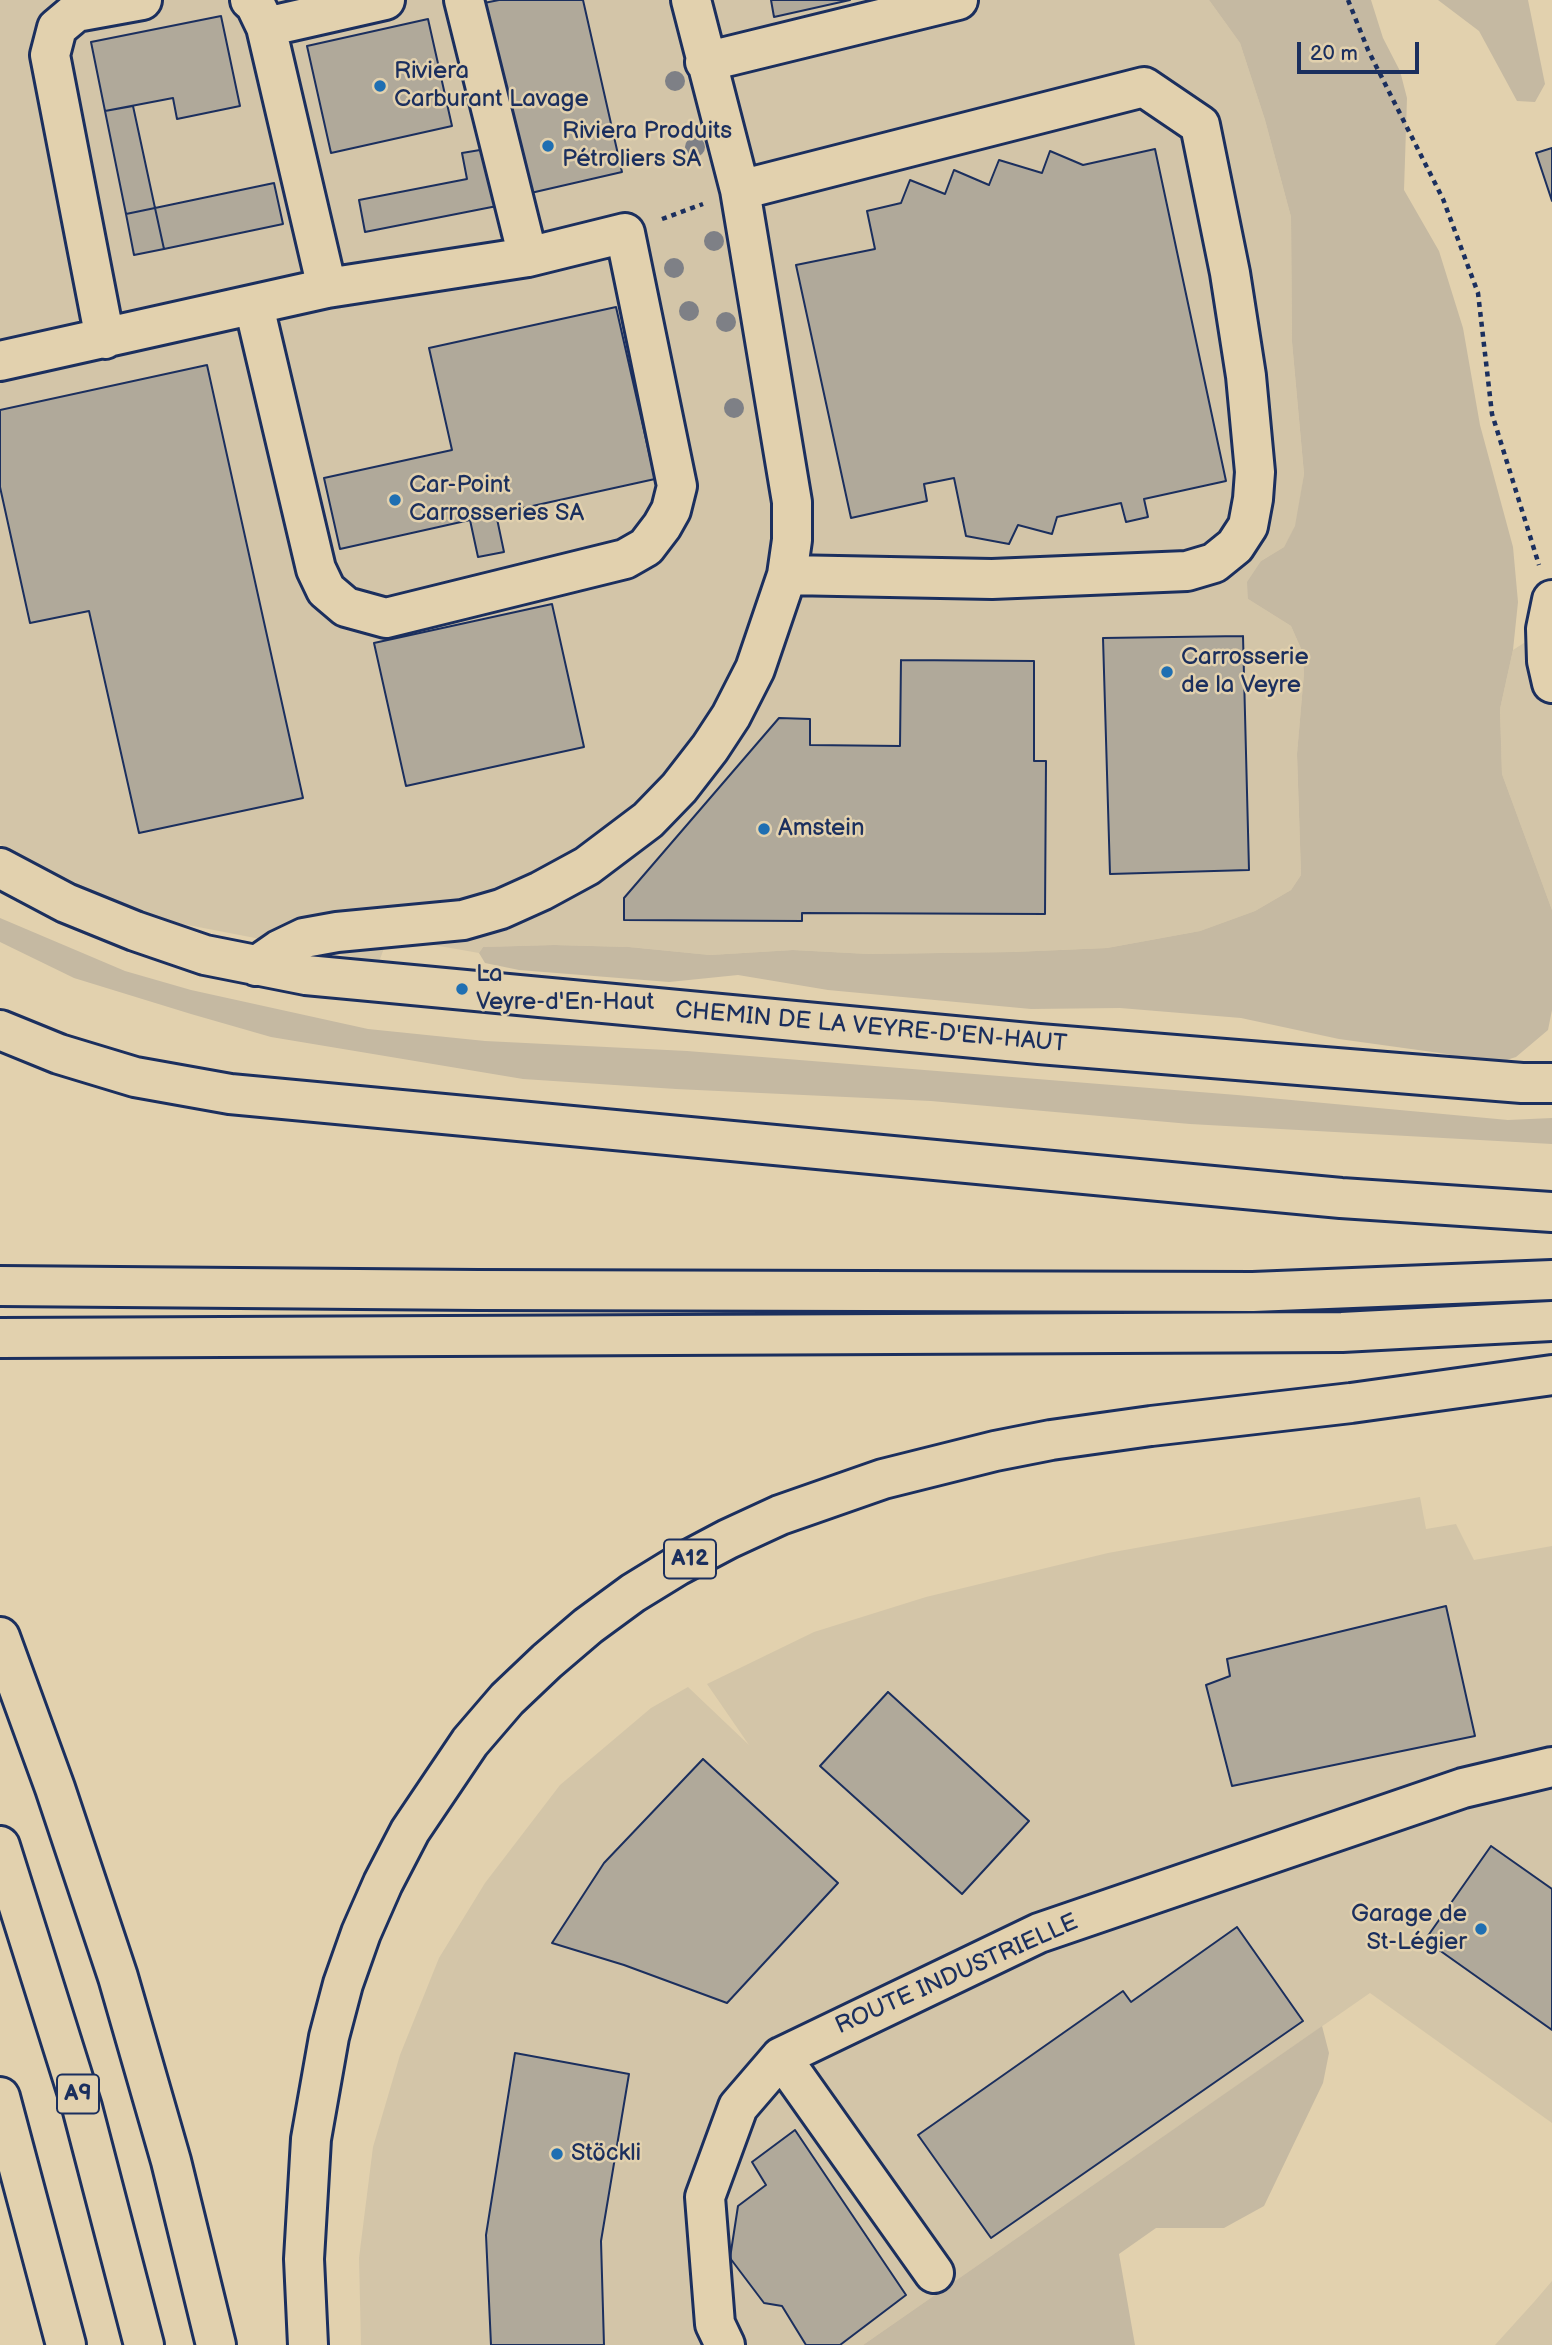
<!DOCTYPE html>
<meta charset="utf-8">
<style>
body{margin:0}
#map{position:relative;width:1552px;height:2345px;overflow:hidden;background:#e2d1ae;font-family:"Balsamiq Sans",sans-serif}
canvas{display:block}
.scale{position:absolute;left:1297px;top:42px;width:122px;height:32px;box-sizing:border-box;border:4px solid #1b2f5e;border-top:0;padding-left:9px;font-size:21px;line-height:24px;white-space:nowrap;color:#1b2f5e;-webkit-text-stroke:5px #e2d1ae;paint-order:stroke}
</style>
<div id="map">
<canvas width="1552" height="2345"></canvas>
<div class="scale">20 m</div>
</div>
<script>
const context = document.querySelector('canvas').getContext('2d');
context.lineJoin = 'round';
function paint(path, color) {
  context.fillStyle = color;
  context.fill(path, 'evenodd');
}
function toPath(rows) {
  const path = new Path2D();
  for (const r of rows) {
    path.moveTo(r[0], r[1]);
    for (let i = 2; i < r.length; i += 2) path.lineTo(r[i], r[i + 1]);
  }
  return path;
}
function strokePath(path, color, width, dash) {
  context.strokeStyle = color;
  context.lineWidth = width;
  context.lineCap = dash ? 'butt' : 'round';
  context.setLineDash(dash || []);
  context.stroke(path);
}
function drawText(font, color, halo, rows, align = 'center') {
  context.font = font + ' "Balsamiq Sans",sans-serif';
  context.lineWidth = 5;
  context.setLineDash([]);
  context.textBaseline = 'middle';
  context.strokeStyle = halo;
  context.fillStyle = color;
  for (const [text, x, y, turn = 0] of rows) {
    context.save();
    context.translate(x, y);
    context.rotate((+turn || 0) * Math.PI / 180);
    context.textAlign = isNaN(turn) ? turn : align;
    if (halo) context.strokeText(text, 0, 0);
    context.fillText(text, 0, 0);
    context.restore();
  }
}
const built = toPath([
 [0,0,1209,0,1240,43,1265,120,1291,217,1292,342,1304,474,1296,526,1284,547,1261,561,1248,599,1291,626,1302,651,1304,673,1297,755,1301,875,1291,890,1255,911,1200,931,1107,948,1013,952,869,954,793,950,710,955,629,947,554,945,483,947,479,953,388,937,379,962,157,919,92,894,25,861,0,844],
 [1552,625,1552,910,1502,774,1500,709,1513,650],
 [1420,1497,1426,1529,1456,1524,1474,1560,1552,1546,1552,2123,1370,1993,863,2345,361,2345,359,2258,373,2147,400,2055,439,1958,485,1883,560,1785,651,1708,688,1687,749,1745,707,1684,814,1632,926,1597,1108,1553],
 [1552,2281,1552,2345,1495,2345,1534,2302]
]);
const green = toPath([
 [1209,0,1371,0,1383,38,1400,71,1407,98,1404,190,1439,251,1463,328,1480,425,1513,547,1518,602,1513,650,1500,709,1502,774,1552,910,1552,1010,1548,1030,1516,1057,1484,1067,1447,1054,1339,1039,1241,1018,1120,1008,1031,1009,828,990,738,975,669,982,519,970,485,963,479,953,483,947,554,945,629,947,710,955,793,950,869,954,1013,952,1107,948,1200,931,1255,911,1291,890,1301,875,1297,754,1304,673,1302,651,1291,626,1248,599,1247,582,1261,561,1284,547,1295,526,1304,474,1292,342,1291,217,1265,120,1240,43],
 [1438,0,1528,0,1545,84,1535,102,1517,101,1479,31],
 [0,918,125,971,191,990,368,1029,485,1041,687,1051,1237,1095,1508,1120,1552,1118,1552,1144,1190,1124,931,1101,676,1089,523,1079,271,1037,191,1014,74,978,0,942],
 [1322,2026,1329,2053,1323,2083,1264,2206,1224,2228,1156,2228,1119,2254,1135,2345,863,2345]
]);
const building = toPath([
 [499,0,583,0,622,172,522,195,479,4,499,0],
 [771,0,850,0,774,17,771,0],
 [221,16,240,106,177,119,173,98,105,111,91,42,221,16],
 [428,19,452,126,331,153,307,46,428,19],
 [133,106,155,208,126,214,105,111,133,106],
 [1552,148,1552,201,1536,153,1552,148],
 [486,149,497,206,365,232,359,200,467,179,462,153,486,149],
 [1155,149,1226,481,1144,499,1148,517,1126,522,1121,503,1057,517,1052,534,1018,525,1009,544,966,536,954,478,924,484,927,501,851,518,796,265,875,249,867,211,901,203,910,180,945,194,954,170,989,185,999,160,1042,173,1050,151,1083,165,1155,149],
 [274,183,283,224,164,249,155,208,274,183],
 [155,208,164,249,134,255,126,214,155,208],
 [616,307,655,479,496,514,504,552,478,557,470,520,340,549,324,478,452,450,429,348,616,307],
 [207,365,303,798,139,833,89,611,30,623,0,487,0,410,207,365],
 [552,604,584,747,406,786,374,643,552,604],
 [1243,636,1249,870,1110,874,1103,638,1243,636],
 [901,660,1034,661,1034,761,1046,761,1045,914,802,913,802,921,624,920,624,898,779,718,810,719,810,745,900,746,901,660],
 [1446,1606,1475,1736,1232,1786,1206,1685,1230,1676,1227,1659,1446,1606],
 [888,1692,1029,1821,962,1894,820,1766,888,1692],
 [703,1759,838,1883,727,2003,624,1965,552,1943,604,1863,703,1759],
 [1491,1846,1552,1889,1552,2030,1425,1940,1491,1846],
 [1237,1927,1303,2021,991,2238,918,2135,1123,1991,1131,2002,1237,1927],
 [515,2053,629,2074,601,2241,604,2345,491,2345,486,2235,515,2053],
 [795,2130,906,2295,840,2345,806,2345,782,2306,764,2303,730,2258,738,2206,766,2185,752,2162,795,2130]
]);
const path = toPath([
 [1348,0,1368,50,1443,199,1478,293,1492,414,1539,565],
 [662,219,703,204]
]);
const minor = toPath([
 [250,0,255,4,266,27,327,288],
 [464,0,528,257],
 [266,27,385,0],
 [705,62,958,0],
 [740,190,1144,87,1200,125,1230,273,1246,376,1255,472,1253,499,1248,526,1235,546,1214,563,1187,571,992,579,787,575],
 [105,339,50,55,57,28,76,12,142,0],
 [0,361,327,288,528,257,625,233,677,486,671,510,662,526,646,547,625,559,386,618,346,607,326,590,316,569,254,306],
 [1552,600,1546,629,1547,661,1552,683],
 [0,868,66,903,135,931,205,955,306,975,1039,1044,1522,1083,1552,1083],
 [256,966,279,950,304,938,337,932,463,920,501,909,541,891,587,866,648,820,679,788,710,748,731,716,755,669,787,575,792,540,792,502,740,190,691,0],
 [781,2057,934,2273],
 [725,2345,715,2324,705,2197,738,2107,781,2057,1039,1933,1463,1788,1552,1767]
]);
const highway = toPath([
 [0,1030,59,1054,135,1077,230,1094,1341,1198,1552,1212],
 [0,1286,478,1290,1253,1292,1552,1280],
 [0,1338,1342,1332,1552,1321],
 [0,1637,55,1788,118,1977,171,2161,216,2345],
 [0,1846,82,2107,144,2345],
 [0,2097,66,2345],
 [308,2345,304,2259,311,2139,329,2037,343,1984,361,1933,383,1883,410,1831,470,1742,507,1699,547,1661,588,1626,633,1593,677,1566,728,1539,780,1515,883,1479,995,1451,1051,1440,1151,1426,1351,1403,1552,1375]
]);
const trees = [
 [675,81],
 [695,147],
 [714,241],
 [674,268],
 [689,311],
 [726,322],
 [734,408]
];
const markers = [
 [380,86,7,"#1f6fb2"],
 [548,146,7,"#1f6fb2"],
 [395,500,7,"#1f6fb2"],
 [1167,672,7,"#1f6fb2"],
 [764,829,7,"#1f6fb2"],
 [462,989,7,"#1f6fb2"],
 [1481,1929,7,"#1f6fb2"],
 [557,2154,7,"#1f6fb2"]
];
const shields = [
 [690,1559,52],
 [78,2094,42]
];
const shieldNames = [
 ["A12",690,1559],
 ["A9",78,2094]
];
const poiNames = [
 ["Riviera",394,72],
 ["Carburant Lavage",394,100],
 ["Riviera Produits",562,132],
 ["Pétroliers SA",562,160],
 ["Car-Point",409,486],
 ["Carrosseries SA",409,514],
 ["Carrosserie",1181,658],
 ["de la Veyre",1181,686],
 ["Amstein",778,829],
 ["La",476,975],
 ["Veyre-d'En-Haut",476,1003],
 ["Garage de",1467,1915,"right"],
 ["St-Légier",1467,1943,"right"],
 ["Stöckli",571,2154]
];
const streetNames = [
 ["CHEMIN DE LA VEYRE-D'EN-HAUT",871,1028,5],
 ["ROUTE INDUSTRIELLE",957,1975,-24]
];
paint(built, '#d3c5a8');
paint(green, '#c5b9a2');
paint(building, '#b0a99a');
strokePath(building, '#1b2f5e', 2);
strokePath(minor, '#1b2f5e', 44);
strokePath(highway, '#1b2f5e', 44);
strokePath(path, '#1b2f5e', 4.5, [5, 5]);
strokePath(minor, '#e2d1ae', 38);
strokePath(highway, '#e2d1ae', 38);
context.fillStyle = '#7e8086';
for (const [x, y] of trees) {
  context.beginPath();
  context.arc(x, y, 10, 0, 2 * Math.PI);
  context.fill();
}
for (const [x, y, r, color] of markers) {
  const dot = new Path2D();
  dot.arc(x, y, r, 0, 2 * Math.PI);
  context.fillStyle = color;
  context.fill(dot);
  strokePath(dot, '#e2d1ae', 2.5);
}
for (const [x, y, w] of shields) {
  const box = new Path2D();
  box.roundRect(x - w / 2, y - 19.5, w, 39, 5);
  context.fillStyle = '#e2d1ae';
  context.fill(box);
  strokePath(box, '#1b2f5e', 2);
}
drawText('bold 23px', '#1b2f5e', null, shieldNames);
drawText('24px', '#1b2f5e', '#e2d1ae', poiNames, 'left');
drawText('24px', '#1b2f5e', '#e2d1ae', streetNames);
</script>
